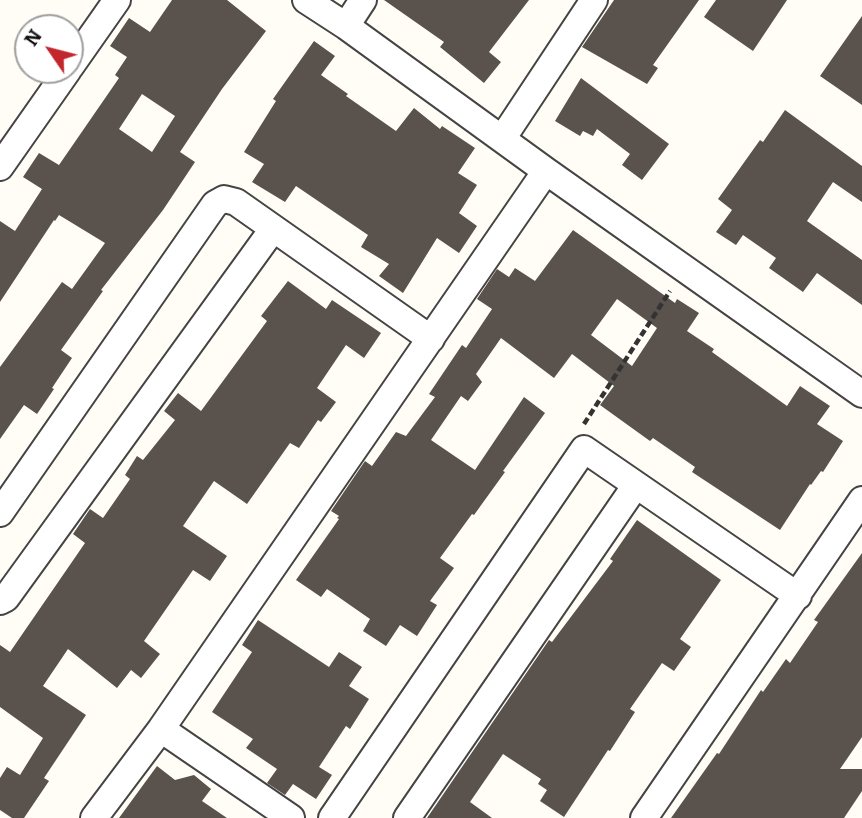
<!DOCTYPE html>
<style>
body{margin:0}
#map{position:relative;width:862px;height:818px;overflow:hidden;background:#fffdf5;font-family:Bitter,serif}
canvas{display:block}
.north{position:absolute;left:14px;top:14px;width:70px;height:70px;box-sizing:border-box;background:#fff;border:2px solid #a0a0a0;border-radius:50%;rotate:305deg;font-size:19px;font-weight:700;line-height:28px;text-align:center;color:#111}
.north::after{content:'';display:block;margin:auto;width:24px;height:32px;background:#c4262e;clip-path:polygon(50% 0,100% 100%,50% 72%,0 100%)}
</style>
<div id="map">
<canvas width="862" height="818"></canvas>
<div class="north">N</div>
</div>
<script>
const context = document.querySelector('canvas').getContext('2d');
context.lineJoin = 'round';
function paint(path, color) {
  context.fillStyle = color;
  context.fill(path, 'evenodd');
}
function toPath(rows) {
  const path = new Path2D();
  for (const r of rows) {
    path.moveTo(r[0], r[1]);
    for (let i = 2; i < r.length; i += 2) path.lineTo(r[i], r[i + 1]);
  }
  return path;
}
function strokePath(path, color, width, dash) {
  context.strokeStyle = color;
  context.lineWidth = width;
  context.lineCap = dash ? 'butt' : 'round';
  context.setLineDash(dash || []);
  context.stroke(path);
}
const building = toPath([
 [172,0,227,0,266,31,222,89,180,152,195,162,163,210,101,290,103,291,61,350,72,358,52,388,54,389,37,414,24,405,0,439,0,367,62,282,72,289,105,243,59,215,55,221,54,220,0,302,0,221,15,231,42,189,23,177,39,153,59,165,119,78,115,75,127,57,110,46,129,18,150,32],
 [142,94,175,116,152,152,119,129],
 [384,0,529,0,489,52,501,62,484,83,440,47,444,42],
 [614,0,699,0,653,65,658,68,647,84,582,47],
 [716,0,787,0,753,51,704,17],
 [862,16,862,105,820,76],
 [314,41,335,56,321,75,348,94,346,96,396,131,414,108,440,129,442,126,475,148,458,173,477,185,459,213,477,226,459,253,437,238,403,293,379,276,389,264,361,247,368,235,296,186,285,202,252,182,264,164,244,152,276,101,273,99],
 [581,78,669,144,642,180,622,165,630,154,597,129,593,136,583,131,580,136,555,121],
 [785,110,862,166,862,202,833,182,807,221,862,260,862,305,817,273,803,292,769,268,776,258,743,235,736,245,716,232,732,210,718,199,760,140,763,142],
 [573,230,675,303,677,299,699,313,687,331,714,349,712,352,787,406,800,386,830,406,817,424,843,441,823,472,821,471,811,485,810,484,780,530,692,472,695,467,653,438,650,441,600,405,614,386,572,354,554,378,501,338,476,374,482,382,468,401,461,396,431,440,475,470,524,397,545,413,503,471,505,472,474,515,472,514,440,558,454,568,430,601,437,605,417,636,400,625,386,646,363,631,370,619,327,589,321,597,296,580,339,519,337,518,339,516,331,511,365,461,372,466,396,432,406,436,435,397,429,394,462,345,466,348,492,309,477,299,497,269,509,277,515,268,535,281],
 [617,299,657,328,632,366,591,335],
 [288,281,326,309,332,300,381,333,364,358,346,345,317,388,336,402,321,422,318,420,299,448,290,443,247,504,214,481,183,526,227,556,210,581,193,570,144,641,160,654,141,678,131,670,117,688,68,649,43,686,86,715,44,778,49,781,24,818,12,818,0,810,0,778,7,767,20,775,43,738,0,707,0,645,10,652,85,543,73,534,90,509,103,518,130,479,125,475,137,456,143,460,175,420,164,411,178,393,201,411,267,321,261,316],
 [637,520,721,580,680,639,691,647,674,671,662,663,630,709,635,712,610,751,608,750,564,817,540,801,547,790,538,784,541,779,503,754,470,802,492,818,427,818,549,640,552,642,613,561,610,559],
 [862,553,862,737,840,769,862,769,862,791,844,818,671,818,717,753,719,754,761,690,763,692,786,659,790,663,818,622,814,620],
 [258,620,329,667,339,652,362,667,349,686,369,699,350,729,346,726,319,767,332,775,316,799,293,784,285,795,267,783,277,769,246,748,253,739,212,712,252,652,242,645],
 [157,766,175,780,194,775,211,789,202,801,227,818,119,818]
]);
const path = toPath([
 [584,424,670,291]
]);
const minor = toPath([
 [306,0,346,26,546,171,862,394],
 [346,26,363,0],
 [70,67,117,0],
 [502,139,594,0],
 [0,167,68,70],
 [0,513,215,204,224,199,236,202,431,339],
 [0,601,6,598,273,229],
 [161,729,291,818],
 [94,818,161,729,546,171],
 [332,818,584,449,798,596],
 [407,818,636,485],
 [644,818,862,500]
]);
paint(building, '#5a524d');
strokePath(minor, '#444', 30);
strokePath(path, '#333', 4.5, [7, 3.5]);
strokePath(minor, '#fff', 26);
</script>
